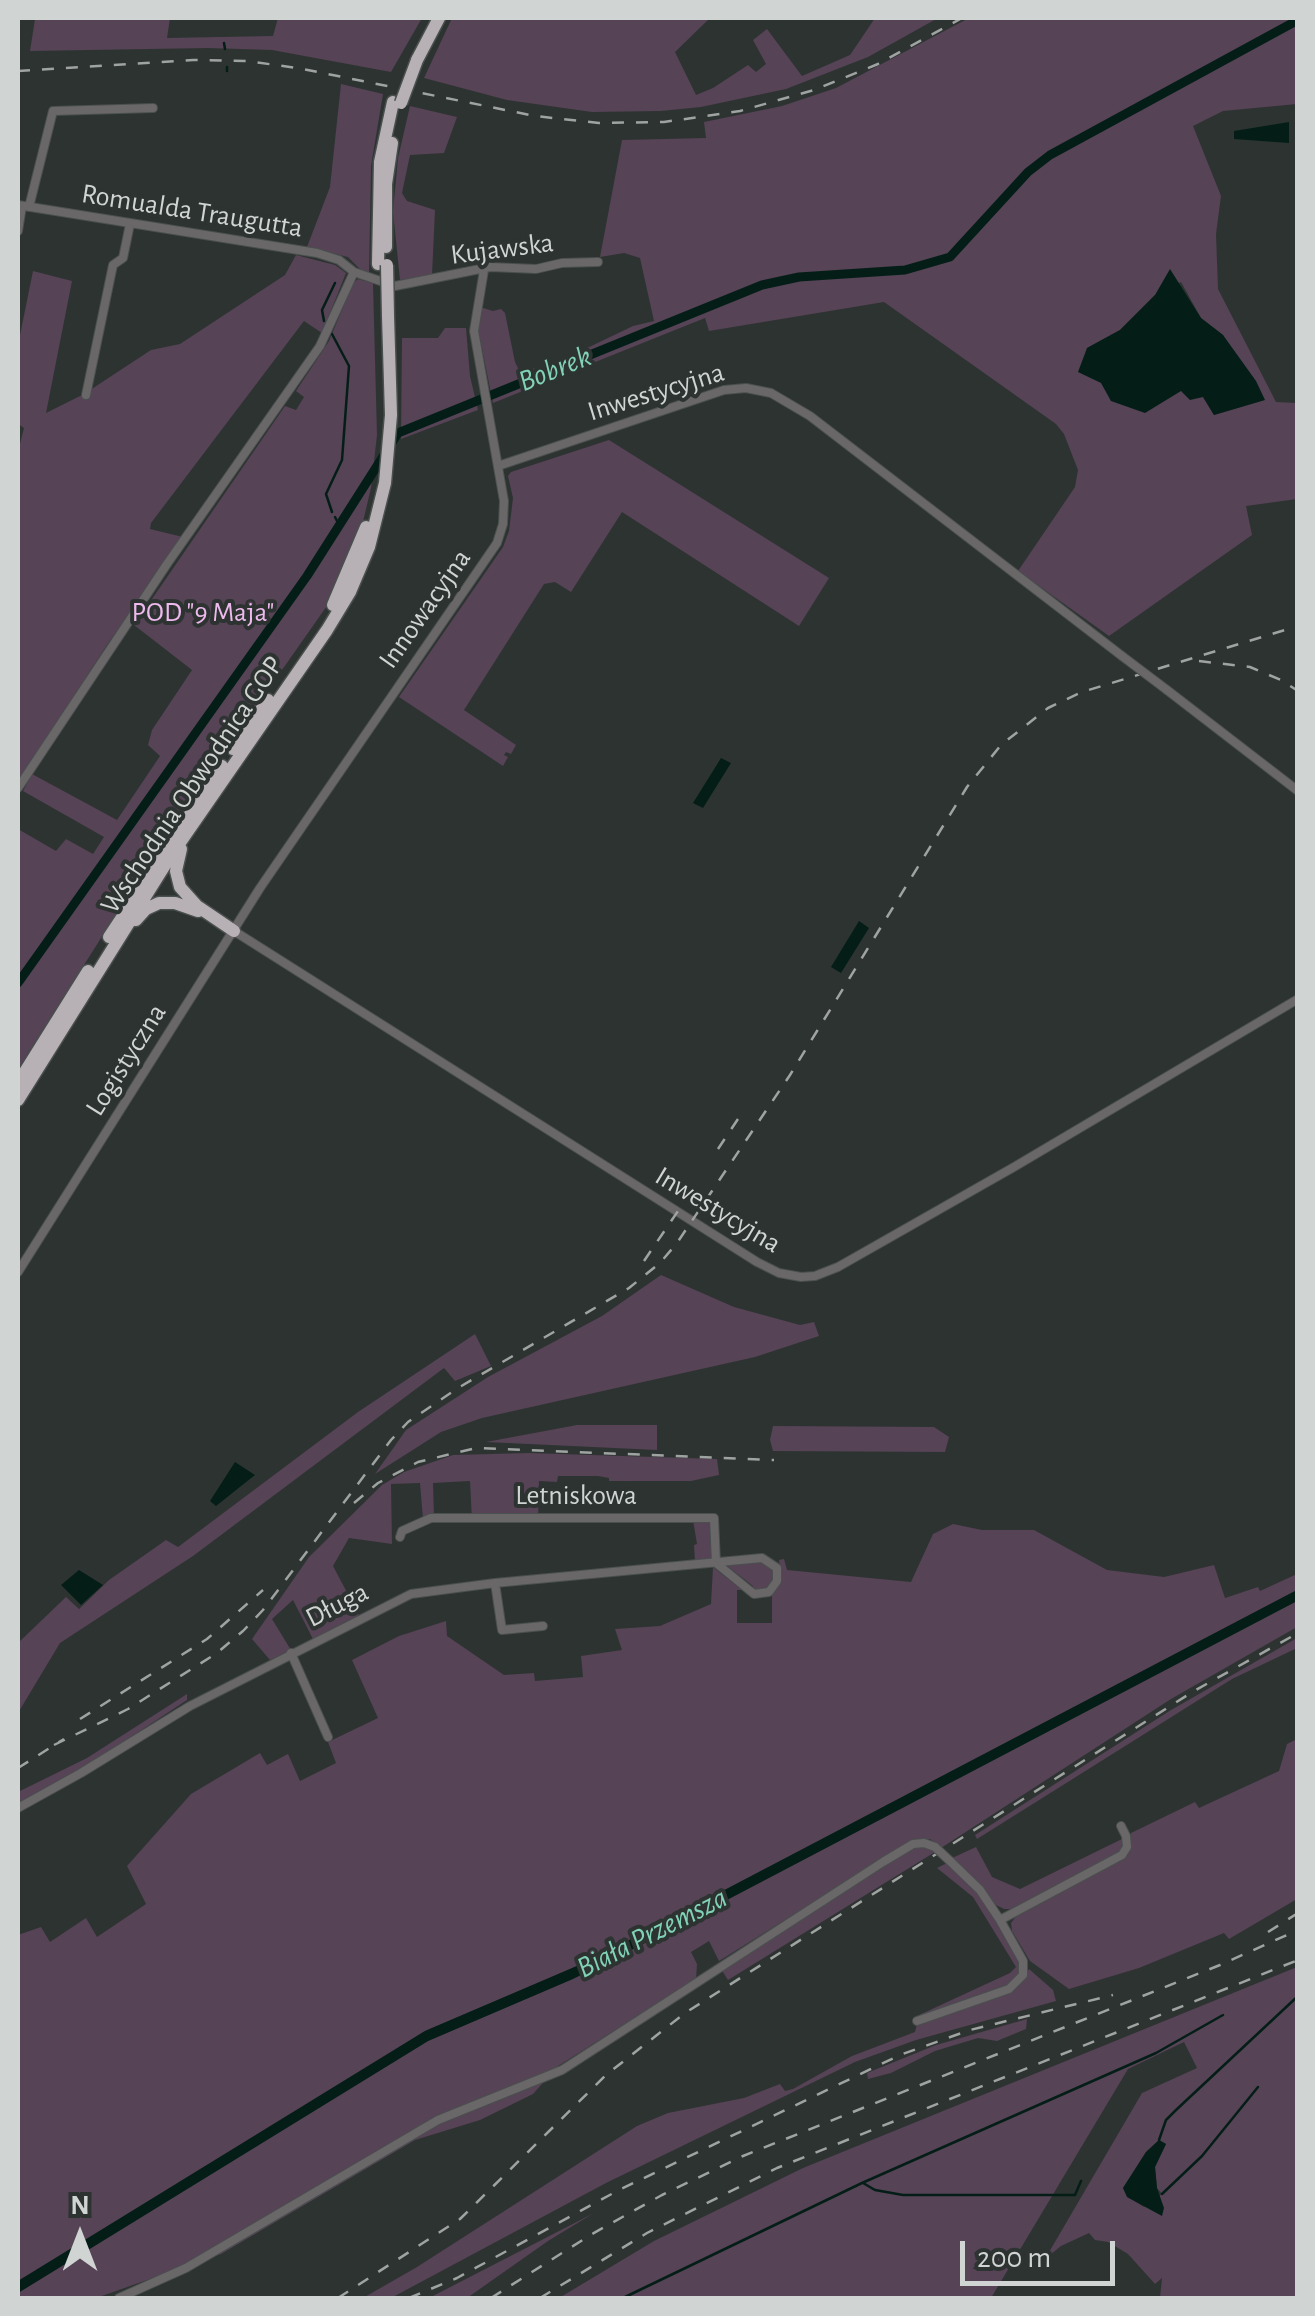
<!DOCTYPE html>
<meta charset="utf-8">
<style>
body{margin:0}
#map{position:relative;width:1315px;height:2316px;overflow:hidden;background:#2d3331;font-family:"Alegreya Sans",sans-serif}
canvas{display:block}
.frame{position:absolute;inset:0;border:20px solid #d0d4d2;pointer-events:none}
.north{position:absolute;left:30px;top:2186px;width:100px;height:100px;-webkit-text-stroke:8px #2d3331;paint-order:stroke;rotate:0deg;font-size:28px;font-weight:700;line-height:40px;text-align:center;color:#d0d4d2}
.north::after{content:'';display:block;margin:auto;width:35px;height:45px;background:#d0d4d2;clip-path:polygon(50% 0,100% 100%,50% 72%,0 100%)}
.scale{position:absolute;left:960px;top:2241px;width:155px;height:45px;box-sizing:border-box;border:5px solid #d0d4d2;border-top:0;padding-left:12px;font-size:30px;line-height:35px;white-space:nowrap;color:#d0d4d2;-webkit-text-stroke:8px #2d3331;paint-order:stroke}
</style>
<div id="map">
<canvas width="1315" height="2316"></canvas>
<div class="frame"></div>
<div class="north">N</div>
<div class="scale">200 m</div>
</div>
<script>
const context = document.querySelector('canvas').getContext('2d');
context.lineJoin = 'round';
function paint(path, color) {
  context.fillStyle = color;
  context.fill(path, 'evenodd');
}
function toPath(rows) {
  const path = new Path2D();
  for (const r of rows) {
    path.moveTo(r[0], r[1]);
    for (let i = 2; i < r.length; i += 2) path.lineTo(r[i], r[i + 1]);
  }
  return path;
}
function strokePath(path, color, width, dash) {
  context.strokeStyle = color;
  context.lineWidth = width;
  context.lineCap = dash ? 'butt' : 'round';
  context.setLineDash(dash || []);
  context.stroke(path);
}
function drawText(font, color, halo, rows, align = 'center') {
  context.font = font + ' "Alegreya Sans",sans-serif';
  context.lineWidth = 8;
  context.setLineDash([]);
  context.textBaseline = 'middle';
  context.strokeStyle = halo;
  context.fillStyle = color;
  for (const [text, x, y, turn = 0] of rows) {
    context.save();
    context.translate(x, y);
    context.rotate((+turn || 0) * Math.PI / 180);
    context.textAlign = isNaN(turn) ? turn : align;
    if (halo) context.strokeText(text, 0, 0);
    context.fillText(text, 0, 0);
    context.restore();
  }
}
const green = toPath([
 [55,18,170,18,167,38,273,36,278,18,422,18,391,72,272,50,208,48,30,51,35,19],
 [452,18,710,18,675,52,696,95,713,88,748,65,756,72,766,64,753,40,767,29,802,76,850,55,875,18,938,18,868,57,786,89,701,107,661,111,592,112,507,100,424,78],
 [969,18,1297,18,1297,104,1223,111,1193,126,1221,196,1216,234,1218,289,1276,402,1297,403,1297,499,1246,506,1252,535,1109,636,1018,571,1075,487,1078,470,1064,434,1056,424,884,302,709,331,705,318,493,403,477,324,480,307,493,311,501,309,505,313,515,362,520,372,558,362,633,326,654,321,640,258,624,253,600,257,622,140,706,138,704,122,782,106,836,88],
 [1181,282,1201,318,1223,335,1264,400,1214,415,1203,397,1182,390,1157,402,1111,401,1087,348,1120,330,1155,295],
 [341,84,383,94,371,166,369,274,363,272,348,257,307,247,330,187],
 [410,106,457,117,444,153,410,155,402,193,407,201,435,210,432,275,400,280,393,211,398,158],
 [296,255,335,265,346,273,322,333,304,321,151,523,150,529,183,537,107,645,18,782,18,452,24,428,18,424,18,345,33,271,72,281,46,413,84,394,151,350,180,344,285,275],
 [358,279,373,283,377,435,371,488,362,526,329,603,169,831,18,1069,18,829,56,851,66,839,93,854,104,837,23,791,32,774,117,820,160,756,148,745,152,730,192,670,134,625,285,406,296,410,304,397,296,391,329,341,353,283],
 [445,328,466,328,470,376,478,410,401,439,402,338,438,338],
 [609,440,829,578,799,626,622,512,571,592,555,582,544,584,464,710,516,745,511,754,506,752,504,755,508,757,503,766,399,697,503,547,509,531,513,498,508,476,511,472],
 [661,1275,734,1307,800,1325,814,1322,819,1336,755,1357,482,1418,441,1432,375,1474,406,1430,488,1377,602,1316],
 [475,1334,491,1366,455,1381,444,1368,193,1556,60,1643,18,1713,18,1643,66,1597,79,1609,109,1580,166,1540,178,1547,358,1412],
 [577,1425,657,1425,657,1450,486,1442],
 [773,1426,934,1427,949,1437,945,1452,773,1451,770,1440],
 [529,1453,717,1459,719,1475,691,1481,609,1481,609,1478,598,1476,558,1476,557,1482,539,1481,538,1520,472,1521,470,1481,433,1483,434,1516,423,1519,420,1483,391,1484,392,1544,349,1538,333,1566,359,1615,313,1639,293,1600,272,1619,291,1650,270,1660,252,1639,309,1557,382,1485,404,1472,453,1455],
 [693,1520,712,1520,714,1561,695,1562,694,1545,697,1544],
 [953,1524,982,1530,1034,1530,1107,1570,1164,1577,1214,1565,1225,1598,1258,1587,1260,1591,1297,1574,1297,1590,591,1960,425,2031,18,2281,18,1935,41,1927,50,1942,86,1918,97,1937,146,1904,127,1866,191,1794,260,1753,267,1765,288,1754,300,1781,336,1763,328,1742,378,1718,352,1660,399,1636,446,1621,447,1636,504,1675,534,1673,535,1681,583,1677,581,1656,622,1650,615,1629,660,1626,711,1604,713,1567,742,1590,737,1590,737,1623,772,1623,772,1594,782,1581,779,1560,784,1559,787,1570,911,1582,933,1534],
 [762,1561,772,1567,774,1575,771,1586,764,1591,752,1590,753,1586,727,1566],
 [1297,1601,1297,1627,1171,1699,941,1848,930,1839,910,1842,719,1961,709,1941,691,1952,697,1964,696,1979,558,2066,533,2094,480,2120,415,2140,221,2254,96,2298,18,2298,18,2293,428,2041,599,1967],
 [1297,1638,1297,1648,1232,1679,977,1839,975,1835,1171,1710],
 [187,1694,187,1700,78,1772,18,1805,18,1792,87,1758],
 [1297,1739,1297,1899,1229,1939,1224,1933,1139,1968,1069,1989,1030,1961,1012,1931,1011,1923,1017,1915,1127,1856,1131,1833,1195,1802,1199,1808,1279,1771,1287,1744],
 [1122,1839,1122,1853,1013,1909,1004,1909,992,1903,952,1858,976,1847,992,1877,1020,1889],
 [917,1846,929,1847,935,1852,728,1980,721,1969],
 [947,1863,979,1894,1019,1957,1022,1970,1014,1983,917,2019,917,2016,1010,1973,1016,1967,973,1897,937,1868],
 [1297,1967,1297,2298,1160,2298,1162,2278,1155,2284,1128,2254,1108,2242,1095,2240,1089,2233,1061,2246,1045,2259,1142,2093,1197,2068,1184,2042,1128,2069,991,2298,559,2298,654,2241,803,2168],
 [1159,2140,1166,2144,1155,2167,1157,2188,1162,2194,1144,2207,1128,2197,1123,2188,1146,2152],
 [1029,1969,1053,1990,1056,2001,916,2040,855,2062,606,2183,391,2298,363,2298,417,2267,637,2126,668,2113,744,2098,780,2084,785,2091,793,2089,852,2056,915,2032,917,2024,1005,1994,1018,1987],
 [1027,2019,1026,2029,997,2041,978,2038,935,2051,891,2073,868,2079,867,2073,936,2045],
 [594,2213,548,2241,467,2298,429,2298]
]);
const water = toPath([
 [1289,122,1289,143,1234,139,1234,131],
 [1170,269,1201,318,1223,335,1256,381,1265,400,1214,415,1203,397,1190,400,1181,391,1145,413,1111,401,1101,383,1078,372,1087,348,1120,330,1155,295],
 [663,387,666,396,599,418,596,410],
 [721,758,731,763,703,808,693,803],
 [859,921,869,928,841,973,831,967],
 [235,1462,255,1475,216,1506,210,1501],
 [79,1570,103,1585,81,1605,61,1585],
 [1297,1590,1297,1601,641,1945,573,1979,428,2041,18,2293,18,2281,425,2031,591,1960],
 [1159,2140,1166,2144,1155,2167,1157,2188,1164,2208,1162,2216,1127,2197,1123,2188,1146,2152]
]);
const stream = toPath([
 [224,43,225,49],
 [227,67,227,71],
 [324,321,322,310,335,283],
 [332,512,326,494,342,460,349,366,332,334],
 [335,517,339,525],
 [1159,2140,1166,2120,1176,2110,1298,1996],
 [863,2183,875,2190,903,2195,1075,2195,1081,2181],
 [1162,2194,1202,2156,1258,2087],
 [623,2298,862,2183,1156,2053,1223,2015]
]);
const river = toPath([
 [18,983,307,576,398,433,762,285,799,277,905,270,950,257,1028,172,1050,155,1298,20]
]);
const minor = toPath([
 [18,205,317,253,339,260,354,272,395,286,490,267,536,269,562,263,598,262],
 [29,207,53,111,153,108],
 [18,231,22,206],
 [86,395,113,265,123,258,130,224],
 [498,466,724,390,746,388,771,393,810,416,1122,656],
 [1167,690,1298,791],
 [18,788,167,564,320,346,354,272],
 [234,931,757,1262,779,1273,801,1277,815,1276,838,1267,1014,1167,1298,999],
 [18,1272,260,888,497,543,503,524,504,501,474,331,484,270],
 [400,1537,402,1531,431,1518,714,1518,716,1563],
 [495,1583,502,1630,543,1626],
 [291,1653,328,1737],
 [18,1808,81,1773,190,1706,411,1594,495,1583,762,1558,777,1568,777,1581,769,1592,754,1594,716,1563],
 [1000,1920,1122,1855,1127,1847,1126,1836,1121,1826],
 [917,2021,1009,1989,1023,1975,1023,1961,1000,1920,980,1890,951,1862],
 [119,2298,186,2268,438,2120,562,2070,883,1862,913,1844,924,1843,935,1847]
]);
const highway = toPath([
 [417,60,439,18],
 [386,247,386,184,392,143],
 [378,264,380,162,393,102],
 [333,605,366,527],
 [233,749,268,700],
 [181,849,176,871,180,887,197,906,234,931],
 [136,920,146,909,159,903,175,903,198,911],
 [109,937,222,766],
 [18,1083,88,971],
 [18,1100,170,857,327,630,350,592,369,547,385,483,391,415,388,316]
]);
const rail = toPath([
 [18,71,193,60,248,61,303,69,535,116,599,123,664,122,740,111,814,90,878,64,962,18],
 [1199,661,1250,667,1281,680,1298,691],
 [718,1149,740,1116],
 [644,1261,695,1186],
 [354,1503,378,1483,418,1462,476,1448,774,1460],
 [80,1719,207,1639,263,1590],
 [54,1745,128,1709,217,1653,243,1631,263,1610,391,1440,408,1422,458,1388,629,1288,660,1263,677,1243,790,1075,967,787,1001,745,1048,708,1082,692,1298,626],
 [18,1768,64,1739],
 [1268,1932,1298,1913],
 [338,2298,460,2219,606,2075,685,2013,1194,1691,1298,1633],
 [409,2298,457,2278,619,2190,900,2055,970,2030,1113,1995],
 [491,2298,592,2234,662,2195,743,2156,1220,1965,1298,1930],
 [540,2298,647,2233,777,2168,1298,1960]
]);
const minorBridge = toPath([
 [1122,656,1167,690],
 [935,1847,951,1862]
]);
const highwayBridge = toPath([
 [401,103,417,60],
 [387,265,388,316]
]);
const streetNames = [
 ["Romualda Traugutta",192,211,9],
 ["Kujawska",502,249,-7],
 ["Inwestycyjna",656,392,-17],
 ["Innowacyjna",425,609,-55],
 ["Wschodnia Obwodnica GOP",192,785,-56],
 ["Logistyczna",126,1060,-58],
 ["Inwestycyjna",718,1210,31],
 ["Letniskowa",576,1496],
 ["Długa",337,1605,-27]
];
const parkNames = [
 ["POD \"9 Maja\"",203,613]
];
const waterNames = [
 ["Bobrek",555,369,-22],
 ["Biała Przemsza",652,1933,-27]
];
paint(green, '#564356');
paint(water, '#041e17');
strokePath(stream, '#041e17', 2.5);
strokePath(river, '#041e17', 9);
strokePath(minor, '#4a504e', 10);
strokePath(highway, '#4a504e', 15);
strokePath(minor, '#6a6769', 8);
strokePath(highway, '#b7b1b6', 12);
strokePath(rail, '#9fa4a2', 2.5, [12, 12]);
strokePath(minorBridge, '#4a504e', 10, []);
strokePath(highwayBridge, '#4a504e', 15, []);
strokePath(minorBridge, '#6a6769', 8);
strokePath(highwayBridge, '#b7b1b6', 12);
drawText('28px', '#d0d4d2', '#2d3331', streetNames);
drawText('28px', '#eeb9ec', '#2d3331', parkNames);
drawText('italic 30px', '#81d2b8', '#2d3331', waterNames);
</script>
